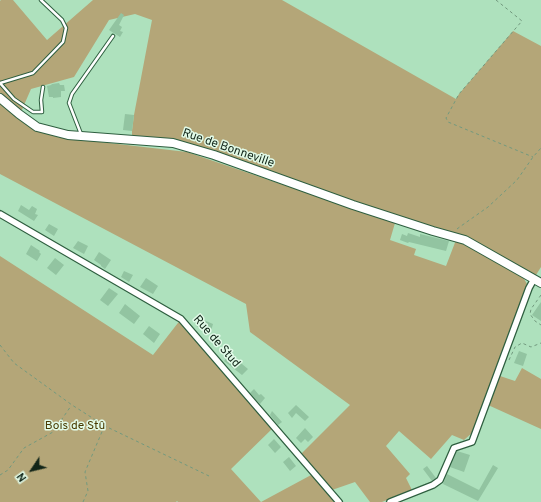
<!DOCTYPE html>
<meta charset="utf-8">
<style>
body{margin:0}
#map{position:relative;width:541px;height:502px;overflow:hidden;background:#aee1bd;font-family:Overpass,sans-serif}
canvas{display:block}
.north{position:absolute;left:12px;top:450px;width:40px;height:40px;-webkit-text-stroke:3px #e2fbe8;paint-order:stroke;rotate:235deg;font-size:11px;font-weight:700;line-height:16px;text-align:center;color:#112518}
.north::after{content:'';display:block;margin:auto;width:14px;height:18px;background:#112518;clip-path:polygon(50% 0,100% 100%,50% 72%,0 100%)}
</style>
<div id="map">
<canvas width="541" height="502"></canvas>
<div class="north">N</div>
</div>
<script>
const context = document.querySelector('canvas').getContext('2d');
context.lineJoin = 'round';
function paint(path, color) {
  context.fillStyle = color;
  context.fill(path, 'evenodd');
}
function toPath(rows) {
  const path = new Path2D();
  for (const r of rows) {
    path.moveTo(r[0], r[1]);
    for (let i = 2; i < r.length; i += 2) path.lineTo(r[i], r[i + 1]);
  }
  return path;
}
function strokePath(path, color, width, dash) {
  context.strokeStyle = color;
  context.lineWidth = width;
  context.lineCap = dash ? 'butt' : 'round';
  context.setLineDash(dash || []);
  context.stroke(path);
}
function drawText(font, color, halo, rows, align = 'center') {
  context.font = font + ' Overpass,sans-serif';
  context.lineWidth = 3;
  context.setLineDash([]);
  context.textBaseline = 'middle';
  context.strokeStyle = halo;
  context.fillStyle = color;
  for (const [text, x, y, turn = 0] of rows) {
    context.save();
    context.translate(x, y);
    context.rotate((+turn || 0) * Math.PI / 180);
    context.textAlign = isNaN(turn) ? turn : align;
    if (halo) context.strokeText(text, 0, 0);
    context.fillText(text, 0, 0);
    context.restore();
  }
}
const green = toPath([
 [1,0,13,0,47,40,93,0,282,0,456,99,459,94,513,31,541,46,541,267,536,275,472,240,357,202,353,205,173,143,132,140,132,131,134,115,152,20,135,14,109,20,74,77,31,89,21,112,0,97,0,1],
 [0,103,29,126,57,137,187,152,395,223,390,240,416,249,414,255,446,266,456,240,523,277,527,284,485,401,472,433,464,440,452,435,431,459,399,431,386,446,410,474,406,478,412,490,382,502,370,502,355,482,332,490,301,454,350,405,250,332,246,304,0,174],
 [0,256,153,355,181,319,274,427,231,469,261,502,313,474,336,502,178,502,177,501,176,502,0,502],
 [522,368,541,379,541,429,488,405,500,376,515,381]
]);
const building = toPath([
 [121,13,124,15,119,25,122,27,120,31,123,32,120,37,109,30],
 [59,83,60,85,64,85,65,91,61,91,61,97,53,98,53,97,49,97,47,86,51,85,52,84],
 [125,114,134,115,132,131,123,130],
 [21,205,29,210,32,206,37,209,35,214,38,215,34,221,18,211],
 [49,224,58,229,54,236,45,230],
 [408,233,420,237,420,234,449,241,446,251,409,242,408,243,400,240,402,234,407,236],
 [78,241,88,246,84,254,73,248],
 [31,245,40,251,39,252,41,254,37,261,26,254],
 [99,252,111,260,105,269,101,266,101,265,94,260],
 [55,258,64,265,56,275,47,268],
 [124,271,133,275,129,282,121,277],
 [146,278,158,286,153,294,140,287],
 [109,288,118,294,108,306,100,300],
 [541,302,541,321,532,315],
 [125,304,140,316,134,324,119,313],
 [199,318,213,324,211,331,208,330,208,331,199,328,199,327,196,326],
 [149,326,160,334,154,343,143,334],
 [519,351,527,354,523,366,514,363],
 [228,356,235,361,236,359,248,369,242,375,224,361],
 [254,389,259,395,261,394,265,398,260,404,250,393],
 [296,405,309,417,305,421,296,413,292,418,288,413],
 [272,411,282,422,278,425,270,415],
 [305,428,313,437,308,442,305,439,301,443,296,438],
 [274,439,281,447,275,453,268,445],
 [457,451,470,455,464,472,450,467],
 [289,457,296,466,290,471,283,462],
 [493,465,498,468,478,501,443,484,447,474,479,490],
 [427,466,436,478,432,481,423,469]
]);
const path = toPath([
 [496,0,522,21,459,94,446,118,448,122,533,157],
 [457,229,461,226,488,207,517,180,533,157,541,148],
 [541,295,531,309,530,314,535,321,541,325],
 [0,345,14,363,72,405,105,426,209,476],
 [509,360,515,347,522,343,531,347,541,343],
 [0,475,8,470,24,448,53,432,71,406],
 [83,502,88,491,85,472,104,427]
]);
const lane = toPath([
 [0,83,33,73,63,42,66,28,62,20,41,0],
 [0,83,14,99,33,112,42,112,41,100,43,87],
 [81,134,69,103,72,94,113,36]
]);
const street = toPath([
 [0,214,181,319,339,502],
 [390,502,433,485,440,480,454,448,472,442,529,288,534,279]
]);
const secondary = toPath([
 [0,98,19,114,37,127,68,135,173,143,214,155,353,205,433,231,465,240,541,283]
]);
const streetNames = [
 ["Rue de Bonneville",228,149,19],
 ["Rue de Stud",216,342,49]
];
const parkNames = [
 ["Bois de Stû",75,427]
];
paint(green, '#b4a678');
paint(building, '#92c4a1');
strokePath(lane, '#2e5e3f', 4.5);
strokePath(street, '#2e5e3f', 8);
strokePath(secondary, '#2e5e3f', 10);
strokePath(path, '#72997e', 1, [3, 3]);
strokePath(lane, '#fff', 2.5);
strokePath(street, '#fff', 5.5);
strokePath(secondary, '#fff', 8);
drawText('12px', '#112518', '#e2fbe8', streetNames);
drawText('12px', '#483a01', '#e2fbe8', parkNames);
</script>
